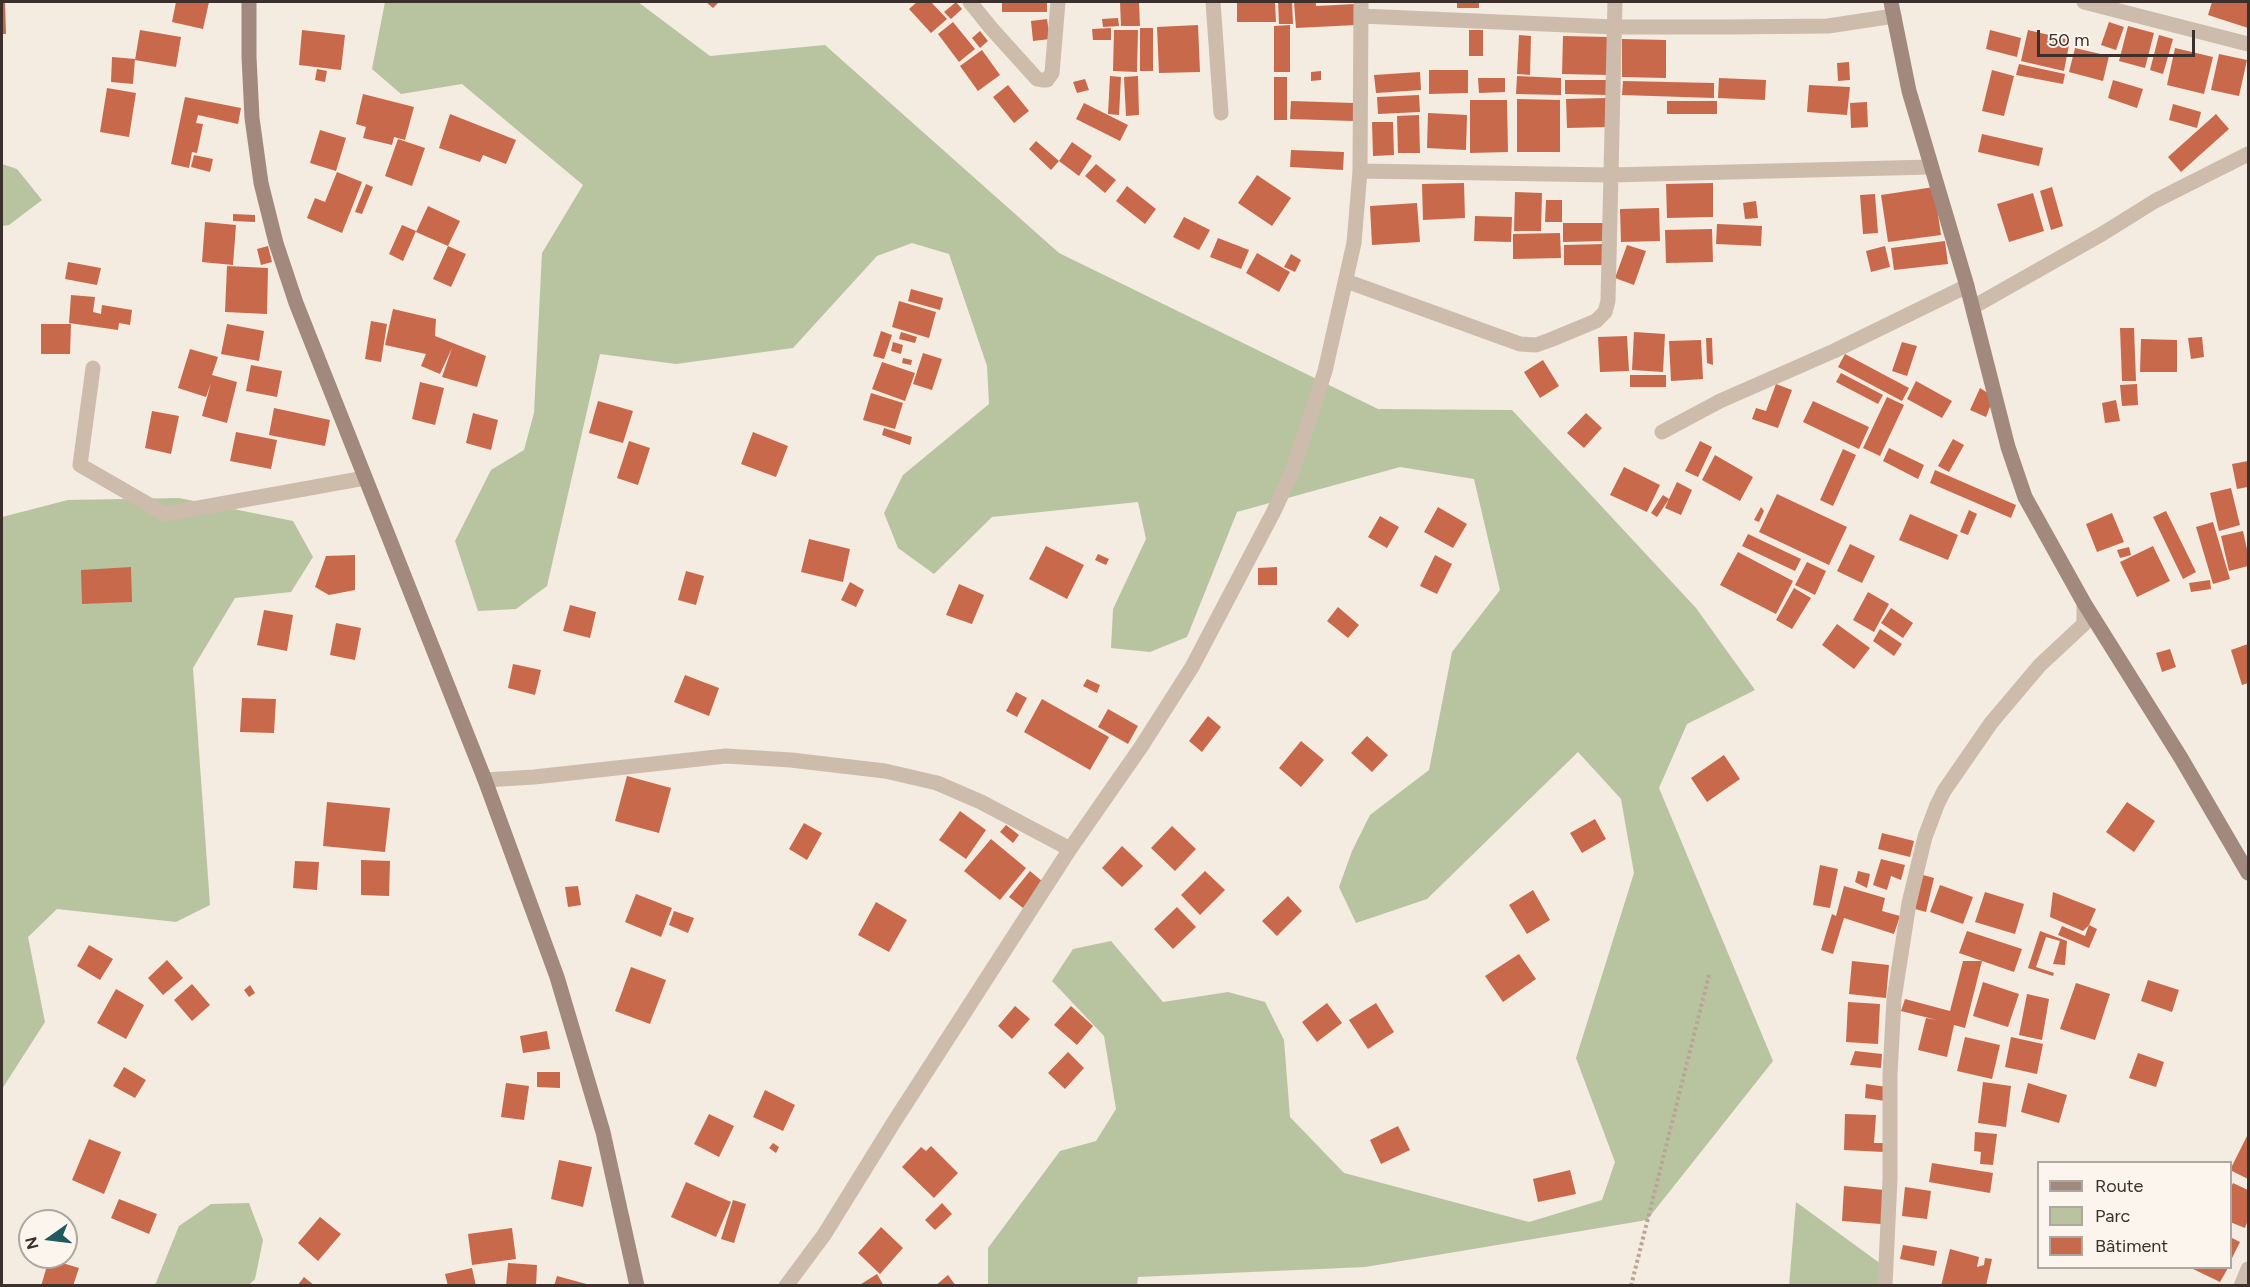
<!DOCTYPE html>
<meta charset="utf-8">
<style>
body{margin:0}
#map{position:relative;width:2250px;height:1287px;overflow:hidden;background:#f4ebe1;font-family:Figtree,sans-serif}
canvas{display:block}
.frame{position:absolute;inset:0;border:3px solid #3b302b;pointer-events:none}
.legend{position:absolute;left:2037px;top:1161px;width:195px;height:108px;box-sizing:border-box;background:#fbf5ee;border:2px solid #aea6a0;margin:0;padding:8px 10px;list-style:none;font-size:18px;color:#3b302b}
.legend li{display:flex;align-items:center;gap:12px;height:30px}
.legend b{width:30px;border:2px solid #aea6a0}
.north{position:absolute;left:18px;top:1209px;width:60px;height:60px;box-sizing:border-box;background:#fbf5ee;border:2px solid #aea6a0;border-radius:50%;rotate:256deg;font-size:16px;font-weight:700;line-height:24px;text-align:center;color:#3b302b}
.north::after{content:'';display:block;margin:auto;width:21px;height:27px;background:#1f5a5e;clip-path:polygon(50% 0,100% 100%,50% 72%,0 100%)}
.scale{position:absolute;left:2037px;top:30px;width:158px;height:27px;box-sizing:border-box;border:3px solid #3b302b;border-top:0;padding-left:8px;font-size:18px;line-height:21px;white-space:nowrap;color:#3b302b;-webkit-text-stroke:4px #fbf5ee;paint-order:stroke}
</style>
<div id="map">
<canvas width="2250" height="1287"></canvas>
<div class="frame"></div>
<ul class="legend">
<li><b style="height:8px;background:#a18a7d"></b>Route</li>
<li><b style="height:16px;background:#b8c4a0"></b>Parc</li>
<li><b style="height:16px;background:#c8694b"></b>Bâtiment</li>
</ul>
<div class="north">N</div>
<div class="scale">50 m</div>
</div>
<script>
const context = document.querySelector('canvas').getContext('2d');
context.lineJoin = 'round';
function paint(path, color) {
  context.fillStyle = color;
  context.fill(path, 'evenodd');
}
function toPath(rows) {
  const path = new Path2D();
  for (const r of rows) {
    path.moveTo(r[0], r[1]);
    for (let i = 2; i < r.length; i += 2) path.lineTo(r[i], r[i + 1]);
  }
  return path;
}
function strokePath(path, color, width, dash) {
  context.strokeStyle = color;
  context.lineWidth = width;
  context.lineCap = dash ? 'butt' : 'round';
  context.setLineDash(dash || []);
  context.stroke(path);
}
const green = toPath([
 [385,2,638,2,710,56,825,45,1059,253,1378,409,1512,410,1696,608,1755,690,1687,724,1659,788,1773,1061,1647,1220,1365,1267,1138,1277,1137,1285,988,1285,988,1248,1060,1151,1096,1141,1116,1109,1104,1036,1052,981,1073,949,1111,941,1163,1002,1228,992,1265,1002,1284,1040,1290,1117,1344,1173,1529,1222,1602,1200,1615,1162,1576,1058,1634,873,1621,799,1578,752,1427,899,1356,923,1339,887,1352,851,1370,815,1429,770,1452,652,1500,590,1474,479,1400,467,1237,512,1187,637,1150,652,1111,648,1113,609,1146,539,1138,502,992,517,934,574,898,548,884,513,903,475,989,404,987,366,949,254,912,243,877,256,793,348,676,364,600,354,547,586,516,609,478,611,455,541,491,470,524,450,534,413,542,253,583,185,462,84,401,94,372,69],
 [2,164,17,169,42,200,9,225,2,226],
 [179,498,293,521,313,557,291,592,235,598,193,668,210,905,176,922,57,909,28,937,45,1022,2,1089,2,517,68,500],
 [1796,1202,1881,1264,1879,1285,1789,1286],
 [249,1203,263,1240,255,1279,249,1285,155,1285,179,1226,211,1204]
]);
const building = toPath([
 [2,2,5,2,6,34,2,34],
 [176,2,209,2,203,29,172,22],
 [706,2,719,2,713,8],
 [917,2,931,2,947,19,931,33,909,9],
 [956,2,962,9,951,19,944,12],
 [1002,2,1047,2,1047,12,1002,12],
 [1120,2,1139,2,1140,26,1121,26],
 [1237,2,1275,2,1276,22,1237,22],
 [1278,2,1292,2,1293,24,1279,24],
 [1294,2,1316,2,1316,6,1355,4,1356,25,1296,28],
 [1457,2,1479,2,1479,8,1457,8],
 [2212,2,2248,2,2248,28,2208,15],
 [1118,18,1119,26,1103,27,1102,19],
 [1047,19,1050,39,1033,41,1031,21],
 [953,22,975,49,959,62,938,34],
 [2109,22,2124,27,2116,50,2101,45],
 [1198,25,1200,72,1159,73,1157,27],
 [1290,25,1290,72,1274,72,1274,26],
 [2128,26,2154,33,2145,68,2119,61],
 [1111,28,1111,40,1093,40,1092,29],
 [1140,28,1153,28,1153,71,1140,71],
 [140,30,181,37,176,67,135,60],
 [302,30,345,35,341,70,299,65],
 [1114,30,1138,30,1137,72,1113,71],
 [1469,30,1483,30,1483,56,1469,56],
 [1990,30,2021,38,2017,57,1986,49],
 [2028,30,2070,40,2064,71,2021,61],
 [980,31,988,41,980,48,972,38],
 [1519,35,1531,36,1530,75,1517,74],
 [2159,35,2173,39,2163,74,2150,70],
 [1563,36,1609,37,1608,75,1562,74],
 [1622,39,1666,40,1666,78,1622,77],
 [2075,48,2109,56,2103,81,2069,72],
 [2175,48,2213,57,2204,94,2167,85],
 [982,50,1000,75,978,91,960,66],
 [2219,54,2247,60,2239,96,2211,90],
 [112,57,135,59,133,84,111,82],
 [1849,62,1850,80,1838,81,1837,63],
 [2019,64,2065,74,2063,84,2016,75],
 [317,69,327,71,325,82,315,80],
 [1429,70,1468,70,1468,93,1429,94],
 [1992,70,2014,76,2004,116,1982,111],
 [1321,71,1321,80,1311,81,1311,72],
 [1420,72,1421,90,1376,93,1374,75],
 [1110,76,1121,77,1119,115,1108,114],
 [1138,76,1139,115,1126,116,1124,77],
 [1517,76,1561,78,1561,95,1516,94],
 [1274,77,1287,77,1287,120,1274,120],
 [1478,78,1505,78,1505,92,1479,93],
 [1719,78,1766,80,1765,100,1718,98],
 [1085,79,1089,90,1077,93,1073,82],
 [1565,80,1608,80,1608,95,1565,94],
 [2113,80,2143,89,2137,108,2108,98],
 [1623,81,1714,83,1714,98,1622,95],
 [1008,85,1029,111,1014,123,993,97],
 [1809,85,1850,87,1847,115,1807,112],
 [107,88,136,93,129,137,100,132],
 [363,94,414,107,405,140,394,137,392,145,363,138,366,127,356,124],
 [1419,95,1420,112,1378,114,1377,97],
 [185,97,241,108,238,124,198,115,196,123,203,124,197,153,192,152,189,168,171,164],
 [1607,98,1608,127,1567,128,1566,99],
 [1517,99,1560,100,1560,152,1517,152],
 [1470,100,1507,100,1508,152,1470,153],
 [1291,101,1354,103,1353,121,1290,119],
 [1667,101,1717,101,1717,114,1667,114],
 [1867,102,1868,127,1851,128,1850,103],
 [1084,103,1128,125,1120,141,1076,119],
 [2173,104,2201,112,2197,128,2169,120],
 [1428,113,1467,115,1466,150,1427,148],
 [450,114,516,140,506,164,483,155,480,162,439,148],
 [2216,114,2229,129,2181,172,2168,157],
 [1419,115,1420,153,1398,153,1397,116],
 [1372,122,1393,122,1394,155,1373,156],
 [320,130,346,138,336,171,310,163],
 [1982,134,2043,148,2039,166,1978,152],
 [398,139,425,148,412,186,385,176],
 [1036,141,1059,161,1051,170,1029,149],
 [1072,142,1092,156,1079,176,1059,161],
 [1291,150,1344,152,1343,170,1290,167],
 [194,155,213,159,210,172,191,167],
 [1096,164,1116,180,1105,193,1085,176],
 [337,172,362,182,342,233,307,218,315,198,325,202],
 [1257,175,1291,198,1272,226,1238,203],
 [1464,183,1465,218,1423,220,1422,184],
 [1713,183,1713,217,1667,218,1666,184],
 [366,184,373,187,362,214,355,212],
 [1127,186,1156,209,1145,224,1116,201],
 [1934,187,1941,235,1888,242,1881,195],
 [2052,187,2063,226,2051,230,2040,191],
 [1515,192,1542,193,1541,231,1514,231],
 [2033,193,2044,231,2009,242,1997,204],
 [1875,194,1878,233,1863,234,1860,195],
 [1546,200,1562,200,1562,222,1545,222],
 [1756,201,1758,218,1745,219,1743,203],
 [1417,203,1420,242,1372,245,1370,206],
 [428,206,460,221,448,246,416,232],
 [1659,208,1660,241,1621,242,1620,209],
 [233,214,255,215,255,222,233,221],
 [1475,216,1512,217,1511,242,1474,241],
 [1184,217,1210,230,1199,250,1173,237],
 [205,222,236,225,233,265,202,262],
 [1563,223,1604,223,1605,241,1563,242],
 [1717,224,1762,226,1761,246,1716,244],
 [402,225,416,231,403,261,389,254],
 [1712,229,1713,262,1666,263,1665,230],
 [1560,233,1561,258,1513,259,1513,234],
 [1218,238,1249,250,1241,269,1210,257],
 [1945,241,1948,264,1894,270,1891,248],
 [1606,244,1606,265,1564,265,1564,245],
 [1627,245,1646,251,1634,285,1615,278],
 [268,246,272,262,261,265,257,249],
 [448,246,466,254,451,287,433,279],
 [1885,246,1890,267,1871,272,1866,251],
 [1257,253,1290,272,1279,292,1246,273],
 [1291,254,1301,260,1295,272,1284,267],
 [68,262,101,268,97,285,65,279],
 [227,266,268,268,267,314,225,312],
 [911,289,943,298,940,310,908,301],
 [71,295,95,297,93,312,101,314,102,305,132,310,130,325,119,323,118,330,69,323],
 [899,301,936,312,929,338,892,327],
 [393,309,436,319,435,336,486,356,477,387,442,377,452,348,440,374,421,366,426,354,385,345],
 [371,321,387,324,381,362,365,359],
 [41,324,71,324,70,354,41,354],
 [227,324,264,331,259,361,221,354],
 [2120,328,2134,328,2136,381,2122,381],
 [881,331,892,335,884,359,873,356],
 [901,332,917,337,915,343,899,339],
 [1634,332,1665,334,1663,372,1632,370],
 [1627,336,1629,371,1600,372,1598,337],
 [2202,337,2204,357,2191,359,2188,338],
 [1706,338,1712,338,1713,365,1707,363],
 [2141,339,2177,340,2177,372,2140,372],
 [1701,340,1703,379,1671,381,1669,341],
 [893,342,903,345,901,354,891,351],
 [1902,342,1917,346,1907,376,1892,371],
 [190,349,218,357,212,375,237,382,227,423,202,416,211,383,206,397,178,388],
 [923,353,942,359,932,390,913,384],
 [1845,354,1909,388,1902,401,1838,367],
 [903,358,912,360,911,365,902,363],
 [1543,360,1559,386,1540,398,1524,372],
 [882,362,915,373,905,401,872,389],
 [251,365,282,371,277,397,246,391],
 [1841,373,1883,395,1878,404,1836,382],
 [1630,375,1666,375,1666,387,1630,387],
 [1916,381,1952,401,1942,418,1907,399],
 [420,382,444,388,435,425,412,419],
 [1776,384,1792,390,1778,428,1752,419,1756,408,1766,411],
 [2137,384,2138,405,2122,406,2120,385],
 [1980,388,1994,397,1986,417,1970,410],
 [871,393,903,403,895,429,863,420],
 [1887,397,1904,405,1880,456,1863,448],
 [2116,400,2120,421,2105,423,2102,403],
 [598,401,633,411,623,443,589,433],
 [1813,401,1869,427,1859,449,1803,422],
 [274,408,330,420,325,446,269,435],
 [152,411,179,416,171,454,145,448],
 [473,413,498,420,491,450,466,443],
 [1586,413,1602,428,1584,448,1567,433],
 [884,428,912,437,910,445,882,435],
 [236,432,277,440,271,469,230,461],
 [753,432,788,446,776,477,741,464],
 [1953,439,1964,445,1949,472,1938,466],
 [629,441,650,448,638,485,617,478],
 [1700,441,1712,447,1698,477,1685,471],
 [1889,448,1924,465,1918,479,1883,461],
 [1843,449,1856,455,1833,506,1820,500],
 [1715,455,1753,477,1740,501,1702,480],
 [2248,461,2248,487,2237,489,2232,464],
 [1624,467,1660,485,1647,512,1610,495],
 [1935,470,2016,505,2011,518,1930,483],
 [1677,482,1692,490,1681,515,1665,508,1669,499,1657,517,1651,513,1663,495,1669,499],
 [2231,488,2240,525,2219,531,2210,493],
 [1777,494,1847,527,1829,565,1759,532],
 [1438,507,1467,524,1453,548,1424,532],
 [1761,507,1764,511,1759,522,1754,520],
 [1969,510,1977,514,1968,535,1960,532],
 [2166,511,2196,572,2183,579,2153,517],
 [2112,513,2124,542,2097,552,2086,524],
 [1910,514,1958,535,1948,560,1899,540],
 [1380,516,1399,527,1387,548,1368,537],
 [2213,522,2230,579,2213,584,2196,527],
 [2243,531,2248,554,2248,566,2229,571,2221,536],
 [1748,534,1801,559,1795,571,1742,546],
 [809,539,850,549,843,582,801,572],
 [1850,544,1875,556,1862,583,1837,571],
 [1046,546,1084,565,1067,599,1029,579],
 [2153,546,2170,581,2137,597,2120,562],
 [2129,547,2131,555,2120,558,2117,550],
 [1738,552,1793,581,1776,614,1720,585],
 [1098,554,1109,559,1106,565,1095,560],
 [355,555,355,590,329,595,315,587,326,556],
 [1435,555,1452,564,1437,594,1420,586],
 [1807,562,1826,571,1815,595,1795,585],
 [131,567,132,602,82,604,81,570],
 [1277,567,1277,585,1258,585,1258,568],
 [686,571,704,576,696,605,678,600],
 [2210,580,2211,589,2191,592,2189,583],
 [850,582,864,590,856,607,841,600],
 [959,584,984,595,972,624,946,615],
 [1794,588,1811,598,1792,629,1776,620],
 [1868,592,1889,604,1874,632,1853,620],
 [570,605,596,612,590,638,563,631],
 [1338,607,1359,625,1348,638,1327,621],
 [1891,608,1913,623,1903,638,1881,623],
 [264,610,293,615,287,651,257,645],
 [336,623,361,628,355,660,330,655],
 [1837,624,1870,648,1854,669,1822,645],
 [1880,629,1902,644,1894,656,1873,641],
 [2248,644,2248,683,2242,685,2231,650],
 [2170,649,2176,667,2162,672,2156,653],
 [513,664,541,670,535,695,508,688],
 [685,675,719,688,709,716,674,702],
 [1087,679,1100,685,1097,693,1083,686],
 [1016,692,1027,698,1017,717,1006,711],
 [242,698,276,699,274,733,240,732],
 [1042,699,1109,737,1090,770,1024,732],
 [1108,709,1138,726,1128,744,1098,727],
 [1208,716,1221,727,1202,752,1189,741],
 [1367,736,1388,755,1372,772,1351,753],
 [1301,741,1324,760,1301,787,1279,768],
 [1724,755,1740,779,1707,802,1691,778],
 [627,776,671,788,659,833,615,821],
 [327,802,390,808,385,852,323,846],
 [2127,802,2155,821,2134,852,2106,832],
 [960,811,986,830,966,859,939,840],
 [1595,819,1606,839,1582,853,1570,833],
 [804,823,822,833,807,860,789,849],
 [1006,825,1019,835,1013,843,1000,832],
 [1172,826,1196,849,1175,871,1151,848],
 [1882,833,1914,841,1910,857,1878,849],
 [991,839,1026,868,1000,900,964,871],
 [1122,846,1143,866,1122,887,1102,868],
 [1881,859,1905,865,1901,880,1891,876,1887,890,1873,885],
 [361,860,390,861,389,896,361,895],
 [295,861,319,862,317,890,293,888],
 [1820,865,1838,869,1830,908,1813,905],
 [1030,871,1043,882,1023,908,1009,897],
 [1205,871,1225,890,1200,915,1181,895],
 [1858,871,1870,874,1867,888,1855,882],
 [1923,875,1934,878,1926,912,1915,909],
 [1940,885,1973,897,1963,924,1930,912],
 [578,886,581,905,568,907,565,887],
 [1844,886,1885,898,1882,911,1900,916,1894,934,1844,918,1833,954,1821,950,1832,914,1836,916],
 [1533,890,1550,920,1527,934,1509,905],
 [1985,892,2024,904,2015,934,1975,922],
 [2053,892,2096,909,2089,925,2083,931,2050,917],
 [636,894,672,908,661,937,625,922],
 [1288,896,1302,911,1277,936,1262,921],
 [876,902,907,920,889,952,858,935],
 [1177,907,1196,927,1173,949,1154,929],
 [674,911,694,918,688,933,669,925],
 [2089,925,2097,929,2089,948,2058,935,2062,926,2085,936],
 [1967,931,2022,949,2014,972,1959,953],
 [2040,931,2067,941,2065,965,2053,964,2060,941,2046,937,2036,967,2054,973,2053,976,2028,968],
 [89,945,113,959,100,980,77,966],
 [1519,954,1536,979,1503,1002,1485,976],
 [167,960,183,978,163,995,148,978],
 [1852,961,1889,965,1886,998,1849,994],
 [1963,961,1982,961,1965,1028,1954,1025,1947,1057,1918,1050,1926,1018,1937,1020,1901,1011,1905,999,1950,1011],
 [631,967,666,980,650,1024,615,1011],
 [2148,980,2179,990,2172,1012,2141,1001],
 [1983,982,2019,994,2008,1027,1973,1016],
 [2076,983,2110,994,2095,1040,2060,1029],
 [192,984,210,1005,192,1021,174,1000],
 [250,985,255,993,249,997,244,990],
 [116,989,144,1005,126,1039,97,1023],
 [2027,994,2049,999,2042,1040,2019,1035],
 [1848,1002,1880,1004,1878,1044,1846,1042],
 [1327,1003,1342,1023,1317,1042,1302,1022],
 [1376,1003,1394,1032,1368,1049,1349,1020],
 [1015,1006,1030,1019,1012,1039,998,1026],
 [1071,1006,1093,1026,1077,1045,1054,1025],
 [547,1031,550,1049,523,1053,520,1036],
 [1965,1037,2000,1045,1992,1079,1957,1071],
 [2011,1037,2043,1044,2037,1074,2005,1067],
 [1855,1051,1882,1054,1881,1068,1850,1065],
 [1068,1052,1084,1068,1065,1089,1048,1073],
 [2138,1053,2164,1062,2156,1087,2129,1078],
 [124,1067,146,1080,135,1098,113,1086],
 [537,1072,560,1072,560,1088,537,1087],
 [1983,1082,2011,1086,2006,1127,1978,1123],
 [506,1083,529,1086,524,1120,501,1117],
 [2028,1083,2067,1095,2059,1123,2021,1112],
 [1866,1084,1887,1087,1885,1101,1865,1098],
 [765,1090,795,1105,783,1131,753,1117],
 [709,1114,734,1126,719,1157,694,1144],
 [1845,1114,1876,1115,1874,1143,1884,1143,1884,1152,1844,1150],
 [1398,1126,1410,1150,1381,1164,1370,1140],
 [1975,1132,1997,1134,1993,1165,1980,1164,1981,1152,1974,1151],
 [2248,1134,2248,1179,2230,1170],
 [89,1139,121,1152,104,1194,72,1180],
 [773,1143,779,1147,776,1153,769,1148],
 [931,1146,958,1173,934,1198,902,1167,921,1147,926,1151],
 [559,1160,592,1167,583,1207,551,1199],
 [1932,1163,1993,1173,1990,1193,1929,1182],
 [1570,1170,1576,1194,1538,1202,1533,1179],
 [686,1182,731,1202,716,1237,671,1217],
 [2233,1183,2248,1190,2248,1220,2245,1228,2230,1222,2230,1189],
 [1844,1186,1884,1190,1881,1224,1842,1221],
 [1905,1187,1931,1191,1927,1219,1902,1216],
 [119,1199,157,1214,149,1234,111,1218],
 [733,1200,746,1204,734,1243,721,1239],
 [942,1203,952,1214,935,1230,925,1220],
 [320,1217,341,1234,318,1261,298,1243],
 [881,1227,903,1248,880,1274,858,1253],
 [512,1228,516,1259,472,1265,468,1234],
 [2230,1237,2240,1242,2230,1262],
 [1903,1245,1937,1251,1934,1266,1900,1259],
 [1950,1249,1979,1257,1977,1267,1984,1265,1985,1258,1992,1259,1986,1286,1941,1286],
 [49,1259,79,1268,73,1286,41,1286],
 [508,1263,537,1265,536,1286,506,1286],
 [472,1268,476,1286,448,1286,445,1274],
 [2191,1268,2228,1268,2220,1282],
 [877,1274,884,1286,858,1286],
 [948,1275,956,1286,935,1286],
 [557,1276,590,1285,590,1286,554,1286],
 [304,1277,315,1286,297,1286]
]);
const path = toPath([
 [1631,1286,1709,975]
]);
const street = toPath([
 [970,2,991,28,1037,79,1042,80,1047,80,1052,73,1058,2],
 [1213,2,1221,113],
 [2084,2,2248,44],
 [1361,16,1614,27,1726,27,1828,26,1894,16],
 [1360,171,1611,175,1931,167],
 [1346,281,1520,344,1536,345,1550,340,1596,321,1605,312,1608,301,1615,2],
 [1973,307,2102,234,2155,201,2248,154],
 [93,368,80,465,165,514,365,478],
 [1662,432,1720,401,1834,351,1967,286],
 [485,780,534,777,726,756,791,760,885,771,937,783,981,802,1070,849],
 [786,1286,824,1235,894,1122,1070,849,1141,747,1192,667,1274,511,1293,470,1325,371,1354,243,1360,171,1361,2],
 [1885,1286,1890,1179,1890,1074,1894,999,1909,903,1925,837,1937,805,1944,791,1991,723,2040,665,2084,624,2084,603],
 [2241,1286,2248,1269]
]);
const secondary = toPath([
 [249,2,249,57,252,118,261,183,276,243,296,303,485,780,557,977,603,1132,637,1286],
 [1891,2,1909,91,1967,286,2008,447,2025,497,2084,603,2181,758,2248,873]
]);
paint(green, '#b8c4a0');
paint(building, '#c8694b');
strokePath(path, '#b9a596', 4, [3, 3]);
strokePath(street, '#cdbbac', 15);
strokePath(secondary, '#a18a7d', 15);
</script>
